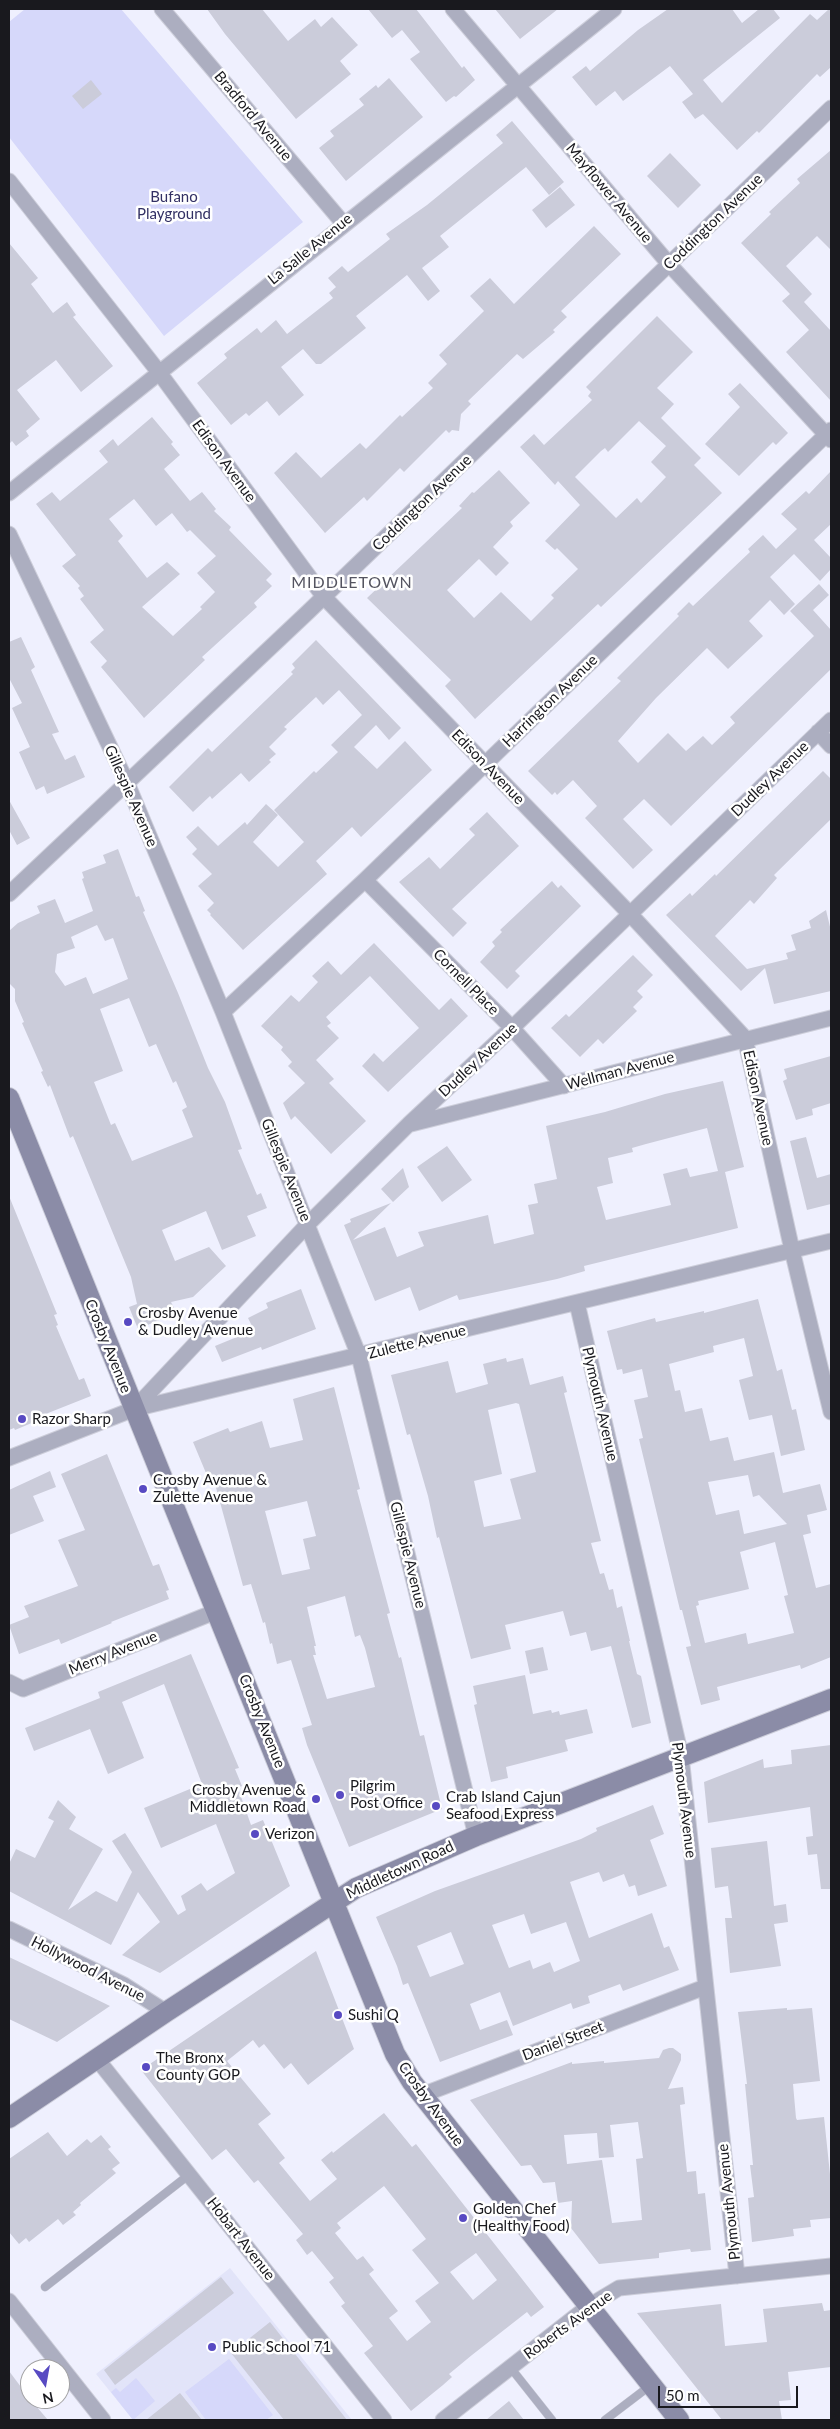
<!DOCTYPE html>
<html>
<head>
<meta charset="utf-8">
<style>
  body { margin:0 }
  #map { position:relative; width:840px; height:2429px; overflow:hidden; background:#eff0fe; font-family:Lato,sans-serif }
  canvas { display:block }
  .frame { position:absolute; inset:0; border:10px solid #19191e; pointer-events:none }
  .north { position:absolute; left:20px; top:2359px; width:50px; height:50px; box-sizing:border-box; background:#fff; border:1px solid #a3a3a5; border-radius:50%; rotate:168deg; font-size:14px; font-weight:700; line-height:20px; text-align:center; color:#19191e }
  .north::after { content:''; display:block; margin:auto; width:18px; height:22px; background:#584ac2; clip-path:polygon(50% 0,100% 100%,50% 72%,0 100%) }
  .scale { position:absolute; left:658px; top:2386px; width:140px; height:22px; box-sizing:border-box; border:2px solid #19191e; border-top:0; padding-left:6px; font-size:15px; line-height:18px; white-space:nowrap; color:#19191e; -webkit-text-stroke:4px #fff; paint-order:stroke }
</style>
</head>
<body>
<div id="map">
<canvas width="840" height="2429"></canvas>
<div class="frame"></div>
<div class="north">N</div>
<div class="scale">50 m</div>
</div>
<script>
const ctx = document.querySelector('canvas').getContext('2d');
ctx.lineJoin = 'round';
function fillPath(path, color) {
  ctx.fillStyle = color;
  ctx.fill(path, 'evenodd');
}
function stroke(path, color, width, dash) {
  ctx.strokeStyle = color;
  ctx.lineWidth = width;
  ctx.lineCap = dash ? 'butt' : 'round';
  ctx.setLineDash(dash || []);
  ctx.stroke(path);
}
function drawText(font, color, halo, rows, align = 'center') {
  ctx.font = font + ' Lato,sans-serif';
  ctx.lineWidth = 5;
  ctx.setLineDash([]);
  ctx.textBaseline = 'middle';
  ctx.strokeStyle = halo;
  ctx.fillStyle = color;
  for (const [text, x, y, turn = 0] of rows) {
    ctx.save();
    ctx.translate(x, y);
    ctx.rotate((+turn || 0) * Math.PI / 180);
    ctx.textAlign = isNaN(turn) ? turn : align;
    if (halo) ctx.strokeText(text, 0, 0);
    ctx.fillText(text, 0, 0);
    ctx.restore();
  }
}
const built = new Path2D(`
  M230,2268L352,2420H133L96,2374Z`);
const green = new Path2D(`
  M25,9H121L303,222L164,336L9,137V22Z
  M229,2359L273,2415L266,2420H206L185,2392Z
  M136,2378L155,2401L133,2420L111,2392L116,2388L120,2392Z`);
const building = new Path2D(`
  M207,9H262L288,41L315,19L321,27L332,17L358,45L340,61L351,74L296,119L225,34Z
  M368,9H416L462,68L464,66L475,80L456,97L454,96L446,102L410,59L420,52L402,30L392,38Z
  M495,9H558L520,39Z
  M668,9H732L742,23L759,9H773L780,18L703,80L722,103L810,14L817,20L829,9H831V67L820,77L817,74L759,133L757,131L737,150L703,114L695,119L682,102L693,94L670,66L623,101L615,91L596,106L572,77L586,66L590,71L638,30Z
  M389,78L423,117L346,181L319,148L334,136L330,131L364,105L359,99L376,85L378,88Z
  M91,80L102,94L83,109L72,96Z
  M512,121L564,182L549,195L526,167L440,236L449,247L422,268L440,291L428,301L407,275L356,316L366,328L321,364H316L303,349L281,367L304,395L279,416L267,401L249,416L246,413L231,425L197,383L227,358L224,354L257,328L261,333L276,320L287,334L333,298L329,293L336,287L328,278L342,266L348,272L390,239L386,234L427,205L503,143L496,135Z
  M831,150V250L817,236L786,266L812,294L804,302L831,331V401L786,352L809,330L782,301L790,294L741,243L771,214L769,212L800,183L797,179Z
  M670,153L701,185L678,208L647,176Z
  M560,187L575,205L546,228L532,210Z
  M594,226L621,254L561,311L567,317L553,330L555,332L523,359L517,354L468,401L471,404L461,414L459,431L452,430L449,433L446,430L404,472L400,468L367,501L364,497L325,533L274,473L296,452L321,478L360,443L366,449L400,415L402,417L433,388L428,383L447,364L439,355L484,311L470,296L490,278L514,304Z
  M9,243L38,278L31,284L53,313L67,302L76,315L73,317L113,366L81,392L56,360L17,390L40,419L26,431L29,436L16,446L12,441L9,444Z
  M657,316L693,352L657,388L674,404L661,418L701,458L694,465L722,493L601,607L598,604L475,719L445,686L451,680L367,598L462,508L459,506L472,492L474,493L499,470L530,503L510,522L513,526L493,547L509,563L496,576L479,559L447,590L474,618L501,592L531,621L554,598L551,595L578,569L557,548L555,550L545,541L580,505L558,481L555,485L520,447L534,434L544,445L592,400L588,396L591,392L586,387ZM639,421L666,446L651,462L666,477L641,503L637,498L616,518L575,477L601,451L605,448L608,452Z
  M740,383L788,433L776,445L773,442L739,476L705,444L740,407L728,394Z
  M152,417L173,442L171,444L180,455L164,469L190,501L202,492L216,509L214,511L231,527L229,530L272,574L266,580L272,586L254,603L257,607L202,657L205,660L144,718L101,667L107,661L90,642L104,630L80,599L84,596L78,588L80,586L62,566L76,555L36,504L52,492L60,501L108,462L99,451L113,439L118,446ZM134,499L156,526L172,513L187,532L190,530L216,556L197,573L215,592L200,607L202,609L173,636L142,607L180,574L167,562L147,578L118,541L123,536L109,519Z
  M831,471V524L814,540L831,558V569L820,581L794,554L770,577L795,604L784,615L770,600L749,621L763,636L728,669L707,648L656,698L618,741L638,763L668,733L686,751L703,736L712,745L735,723L730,717L814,636L790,611L819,584L829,595L813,610L831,630V669L671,826L644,799L623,819L653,850L633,869L585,818L597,806L573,780L557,795L555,792L552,795L528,771L621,681L617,678L679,616L677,614L689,602L693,606L750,552L748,549L763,535L776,549L797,529L781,514L806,491L809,494Z
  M21,637L35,667L31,670L59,732L52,734L65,760L75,755L85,777L47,794L44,786L36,790L19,752L30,747L12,708L22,703L9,678V642Z
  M316,640L401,728L389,740L376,725L354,747L377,769L405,741L432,770L361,837L352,827L332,846L316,861L327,874L243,950L210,915L211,914L207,910L214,903L198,886L212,874L192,854L197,849L186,837L198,826L218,846L245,822L247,825L266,804L278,815L253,842L278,867L304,842L274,810L314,771L316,773L338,752L331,745L362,715L339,690L323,705L316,697L284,727L287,729L269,747L276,754L269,760L271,762L249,782L241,773L212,799L210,796L193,812L169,787L208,748L212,752L293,674L291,672L295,668L292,664Z
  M823,771L831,779V819L774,875L777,878L754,904L750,900L715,936L747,969L788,959L786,953L796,950L791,935L811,928L809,921L826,910L831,931V991L774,1004L765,968L741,991L666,915L690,893L692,896L715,874L716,876Z
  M9,800L30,838L17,845L9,830Z
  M487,812L519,846L452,909L467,923L453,937L399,882L429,857L440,869L475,835L469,829Z
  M118,849L136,897L139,896L145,911L143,912L178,993L208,1068L225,1102L242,1149L238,1150L257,1195L261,1193L267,1208L247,1216L256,1236L222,1250L206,1211L162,1230L175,1261L209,1247L226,1266L193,1297L171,1302L175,1310L161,1316L162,1319L138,1329L129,1307L137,1304L131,1277L73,1136L70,1138L50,1085L48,1087L41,1072L43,1071L22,1023L24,1022L15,1001V989L9,983V931L18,923L40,913L37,906L55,899L65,923L93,911L82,879L84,878L82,872L106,863L103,855ZM97,925L105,941L113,938L128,979L93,994L86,977L65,986L55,972L57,954L75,948L71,937ZM129,998L149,1047L156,1044L173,1083L176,1081L187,1107L182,1110L193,1137L132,1161L115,1123L111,1125L94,1082L123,1071L100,1009Z
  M552,881L558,888L561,885L581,906L515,971L520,976L507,989L480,962L495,946L492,942L502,932L500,930Z
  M374,943L439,1010L451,998L468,1016L388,1092L362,1066L374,1053L383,1062L419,1028L370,976L326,1017L331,1023L327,1026L339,1038L316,1060L334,1079L329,1083L366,1121L331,1154L295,1116L291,1120L283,1103L305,1083L288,1066L292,1062L281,1050L283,1047L261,1026L291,995L299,1002L318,982L312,976L328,961L341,975Z
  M633,955L653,975L637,991L643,997L633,1007L637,1011L603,1044L598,1039L580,1057L551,1028L566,1014L569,1017Z
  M831,1056V1103L812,1109L813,1115L796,1120L783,1081L787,1079L784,1069Z
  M723,1081L744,1167L725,1172L738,1228L584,1266L585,1271L557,1279L459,1300L457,1295L419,1311L410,1287L375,1301L344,1225L351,1222L350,1219L391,1203L353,1240L385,1227L397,1257L424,1246L418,1232L488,1215L494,1244L534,1234L528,1205L538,1203L534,1184L557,1179L546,1126L605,1112L665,1094ZM707,1128L718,1171L690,1177L687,1168L663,1174L671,1205L606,1220L597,1187L613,1183L608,1158L633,1152L632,1148L646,1144Z
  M806,1137L817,1178L831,1174V1204L807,1210L790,1141Z
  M447,1146L472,1180L442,1202L417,1167Z
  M403,1168L409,1187L393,1202L381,1189Z
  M9,1196L57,1314L54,1315L58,1325L56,1326L79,1380L84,1378L91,1396L33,1419L34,1422L15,1430L14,1428L9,1430Z
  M301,1289L316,1329L262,1350L261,1347L222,1362L215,1346L254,1330L248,1318L268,1308L266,1303Z
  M758,1299L777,1371L782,1369L792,1410L796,1409L805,1450L781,1456L772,1415L749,1420L739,1380L753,1376L744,1338L713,1346L714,1352L669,1364L675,1391L680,1390L685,1412L702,1408L710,1441L728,1437L734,1461L774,1452L783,1493L820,1484L827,1510L807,1515L811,1533L803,1535L816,1588L831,1584V1657L801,1669L800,1665L717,1687L720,1700L701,1705L686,1647L691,1646L682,1610H680L639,1439L643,1438L634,1400L648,1397L642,1369L623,1374L622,1369L617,1370L607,1331L655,1318L656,1322L704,1311V1313ZM748,1475L753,1497L759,1495L787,1524L744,1534L739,1510L716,1515L708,1482ZM775,1542L788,1595L784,1596L794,1633L748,1644L746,1633L705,1643L696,1606L699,1605L698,1601L749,1589L740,1552Z
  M506,1358L507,1362L523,1358L530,1385L563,1376L567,1392L564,1393L601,1541L591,1543L600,1574L604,1573L609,1590L613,1589L617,1608L622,1606L630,1641H629L637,1674L641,1676L651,1723L632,1728L611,1646L591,1651L586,1632L570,1636L563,1611L505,1625L511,1649L471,1659L439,1537L437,1538L428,1496L410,1434L407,1435L391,1375L448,1361L456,1393L488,1384L483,1364ZM516,1403L519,1404L536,1472L510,1479L521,1519L484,1527L474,1481L502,1474L488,1410Z
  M334,1387L360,1489L357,1490L390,1613L387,1614L399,1658L401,1657L420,1736L424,1735L442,1809L349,1847L307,1745L302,1728L312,1725L291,1660L277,1664L272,1643L270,1644L265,1622L263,1623L251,1584L243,1586L215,1484L211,1485L193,1442L228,1428L230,1432L262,1421L270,1448L303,1440L293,1399ZM307,1501L316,1536L303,1539L310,1569L282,1575L265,1511ZM345,1596L355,1637L360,1635L365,1648L375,1687L327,1699L313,1655H316L314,1646H316L307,1607Z
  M107,1454L153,1566L159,1564L169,1590L166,1591L169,1599L111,1622L112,1623L61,1644L59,1639L19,1654L9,1625L29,1617L24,1606L78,1586L58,1540L85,1530L61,1474Z
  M50,1471L56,1487L33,1496L44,1521L9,1535V1490Z
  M543,1647L548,1670L530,1674L525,1651Z
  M191,1654L239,1768L235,1769L242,1786L238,1788L251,1825L263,1820L290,1886L160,1973L122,1955L160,1922L138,1892L111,1945L9,1891V1864L16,1849L35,1858L54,1821L48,1818L58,1800L76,1817L69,1829L103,1849L68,1910L96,1891L117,1902L132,1872L112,1841L125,1833L178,1915L186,1910L181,1896L201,1883L207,1891L235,1873L216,1824L161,1848L144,1808L202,1784L164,1684L122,1702L144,1758L108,1774L90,1729L34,1751L25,1728L100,1698L98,1692Z
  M525,1675L533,1714L551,1710L552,1713L559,1711L560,1715L587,1709L593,1733L565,1740L568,1751L506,1767L508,1778L491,1782L474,1705L477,1704L473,1686Z
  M831,1745V1889H821L817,1854L808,1855L806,1837L813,1836L810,1807L708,1823L704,1782L763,1759L764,1768L792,1764L791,1750Z
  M653,1805L664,1834L650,1840L667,1886L638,1896L635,1885L629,1887L624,1874L603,1882L599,1872L570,1882L589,1938L652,1913L664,1948L669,1946L679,1970L623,1991L620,1984L588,1996L590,2003L573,2009L571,2003L513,2026L500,1992L470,2004L480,2030L507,2020L513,2035L440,2062L408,1983L403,1985L397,1966L376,1917L435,1891L581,1839L597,1831L596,1828ZM524,1914L531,1934L566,1922L580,1961L554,1972L550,1962L533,1969L530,1960L509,1968L492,1925ZM451,1932L464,1964L430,1977L417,1946Z
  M767,1841L774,1906L786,1904L788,1922L774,1924L781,1966L730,1973L725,1918H732L728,1886L715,1888L711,1848Z
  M316,1951L354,2049L308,2085L291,2063L284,2069L264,2044L259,2048L253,2040L227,2061L271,2114L258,2124L285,2158L279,2163L310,2201L337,2179L321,2160L332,2151L333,2153L384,2113L412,2147L416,2144L544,2307L531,2317L527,2312L472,2355L449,2374L452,2377L443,2385L411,2411L364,2353L373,2346L341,2306L345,2303L329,2282L334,2278L312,2251L307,2255L296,2240L303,2234L258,2180L254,2183L226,2149L212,2160L141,2070ZM384,2186L426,2239L412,2250L439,2283L415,2301L431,2322L407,2341L389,2318L398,2311L369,2274L374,2270L363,2256L357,2260L335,2233L341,2228L337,2223ZM476,2253L497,2280L473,2300L450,2272Z
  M9,1957L28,1966L110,2006L57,2042L9,2019Z
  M787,2008V2010L812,2008L820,2081L793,2084L796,2118L797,2120L824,2117L831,2184V2218L810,2220L811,2227L793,2229L794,2236L752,2242L748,2198L754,2197L750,2165H753L745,2084H747L738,2012Z
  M669,2048H673L681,2054V2060L668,2089L683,2087L685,2104L680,2105L687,2172L696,2171L698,2194L705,2193L711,2250L691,2252L690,2249L659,2253V2258L599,2264L571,2228L572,2201L558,2203L555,2182L543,2183L531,2165L521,2166L470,2100L572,2062V2064L604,2061V2063L659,2058L663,2050ZM638,2122L643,2158L636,2159L642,2220L612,2223L602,2160L567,2164L564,2135L597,2133L599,2158L614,2157L610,2125Z
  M48,2132L67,2156L87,2139L91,2143L101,2135L111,2147L108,2149L120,2163L112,2169L116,2173L80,2203L81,2205L73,2212L76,2215L63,2225L58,2219L29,2242L26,2238L19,2244L9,2232V2159Z
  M221,2277L234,2293L115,2385L104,2370Z
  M822,2303L824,2311L831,2310V2367L788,2372L791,2400L779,2401L782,2420H722L637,2313L721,2304L725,2346L767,2342L763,2309Z
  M270,2322L347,2420H284L231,2353Z
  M9,2371L30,2399L48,2420H9Z
  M180,2393L202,2420H146Z
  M509,2401L524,2420H486Z`);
const lane = new Path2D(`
  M45,2287L190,2174
  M510,2367L552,2420
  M605,2420L651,2385`);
const street = new Path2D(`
  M162,9L343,223
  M453,9L669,264L831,440
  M9,181L158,371L324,597L630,914L745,1038L792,1250L831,1412
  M9,493L614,9
  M9,534L127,783L223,1012L359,1356L476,1836
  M818,732L831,746
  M365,880L512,1028L564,1086
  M9,894L308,612L831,108
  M223,1012L365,880L831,430
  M411,1124L831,1018
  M577,1303L681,1756L737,2276
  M134,1409L308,1224L409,1124L512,1028L831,720
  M9,1458L134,1409L831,1241
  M9,1682L23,1689L217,1611
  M9,1929L124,1985L166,2012
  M97,2059L384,2420
  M422,2095L705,1987
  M9,2301L103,2420
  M443,2420L589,2306L619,2288L831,2266`);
const secondary = new Path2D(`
  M9,1098L395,2054L412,2082L679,2420
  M9,2118L166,2012L356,1888L476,1836L831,1699`);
const markers = [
  [128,1322,5,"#584ac2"],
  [22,1419,5,"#584ac2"],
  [143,1489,5,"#584ac2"],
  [340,1795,5,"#584ac2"],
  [316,1799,5,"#584ac2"],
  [436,1806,5,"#584ac2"],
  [255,1834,5,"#584ac2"],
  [338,2015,5,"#584ac2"],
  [146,2067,5,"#584ac2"],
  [463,2218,5,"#584ac2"],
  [212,2347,5,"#584ac2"]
];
const streetNames = [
  ["Bradford Avenue",253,116,50],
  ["Mayflower Avenue",609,193,50],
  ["Coddington Avenue",713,222,-44],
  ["La Salle Avenue",310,249,-39],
  ["Edison Avenue",224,461,54],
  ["Coddington Avenue",422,503,-44],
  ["Harrington Avenue",550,701,-44],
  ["Edison Avenue",488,767,46],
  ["Dudley Avenue",770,779,-44],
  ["Gillespie Avenue",131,796,66],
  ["Cornell Place",466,982,45],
  ["Dudley Avenue",478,1060,-43],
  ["Wellman Avenue",620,1071,-15],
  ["Edison Avenue",758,1098,78],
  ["Gillespie Avenue",286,1170,68],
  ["Zulette Avenue",417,1342,-14],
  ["Crosby Avenue",108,1346,68],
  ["Plymouth Avenue",600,1404,77],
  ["Gillespie Avenue",408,1555,76],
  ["Merry Avenue",113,1653,-22],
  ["Crosby Avenue",262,1721,68],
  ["Plymouth Avenue",684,1800,83],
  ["Middletown Road",400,1870,-25],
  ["Hollywood Avenue",88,1969,27],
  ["Daniel Street",563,2041,-21],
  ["Crosby Avenue",431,2104,54],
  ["Plymouth Avenue",729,2202,-96],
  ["Hobart Avenue",241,2239,52],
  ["Roberts Avenue",568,2325,-36]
];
const parkNames = [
  ["Bufano",174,197],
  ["Playground",174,214]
];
const poiNames = [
  ["Crosby Avenue",138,1313],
  ["& Dudley Avenue",138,1330],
  ["Razor Sharp",32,1419],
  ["Crosby Avenue &",153,1480],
  ["Zulette Avenue",153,1497],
  ["Pilgrim",350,1786],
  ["Post Office",350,1803],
  ["Crosby Avenue &",306,1790,"right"],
  ["Middletown Road",306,1807,"right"],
  ["Crab Island Cajun",446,1797],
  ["Seafood Express",446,1814],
  ["Verizon",265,1834],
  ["Sushi Q",348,2015],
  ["The Bronx",156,2058],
  ["County GOP",156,2075],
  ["Golden Chef",473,2209],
  ["(Healthy Food)",473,2226],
  ["Public School 71",222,2347]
];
const neighbourhoodNames = [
  ["MIDDLETOWN",352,583]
];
fillPath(built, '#e2e4f9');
fillPath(green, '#d6d8fa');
fillPath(building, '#cbccda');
stroke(lane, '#cdceda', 9);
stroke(street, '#cdceda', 17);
stroke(secondary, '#cdceda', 22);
stroke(lane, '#acaec0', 8);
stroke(street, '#acaec0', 15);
stroke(secondary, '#8b8ca7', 20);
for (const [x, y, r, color] of markers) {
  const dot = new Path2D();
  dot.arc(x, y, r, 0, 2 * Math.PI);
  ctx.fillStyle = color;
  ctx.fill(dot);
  stroke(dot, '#fff', 2);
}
drawText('15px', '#19191e', '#fff', streetNames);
drawText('15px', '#323064', '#fff', parkNames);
drawText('15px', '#19191e', '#fff', poiNames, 'left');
ctx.letterSpacing = '1px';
drawText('16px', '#545460', '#fff', neighbourhoodNames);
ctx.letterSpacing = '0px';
</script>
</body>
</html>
